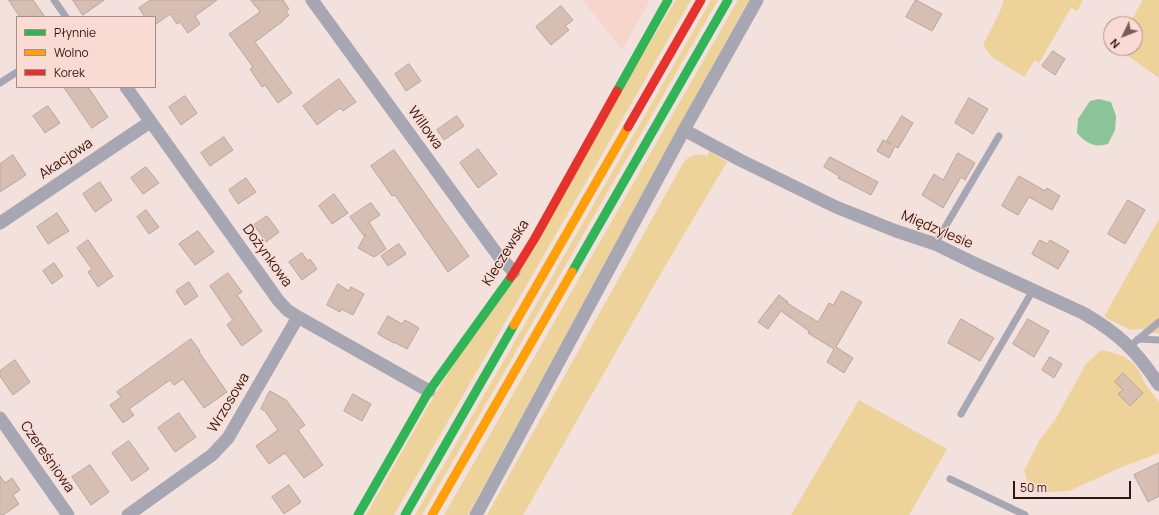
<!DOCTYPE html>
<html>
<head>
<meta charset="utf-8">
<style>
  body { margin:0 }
  #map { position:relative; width:1159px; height:515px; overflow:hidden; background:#f2e1dc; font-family:Manrope,sans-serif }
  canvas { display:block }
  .legend { position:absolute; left:16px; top:16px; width:140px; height:72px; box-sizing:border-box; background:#fadbd4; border:1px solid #a98c86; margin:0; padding:5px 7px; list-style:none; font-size:12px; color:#301510 }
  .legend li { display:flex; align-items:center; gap:8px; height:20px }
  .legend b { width:20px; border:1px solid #a98c86 }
  .north { position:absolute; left:1103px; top:16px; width:40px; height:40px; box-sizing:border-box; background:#fadbd4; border:1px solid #a98c86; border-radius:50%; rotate:227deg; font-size:11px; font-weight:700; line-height:16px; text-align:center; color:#301510 }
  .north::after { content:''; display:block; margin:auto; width:14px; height:18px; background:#745c57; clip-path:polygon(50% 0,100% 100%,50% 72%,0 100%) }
  .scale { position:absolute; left:1013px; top:481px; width:118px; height:18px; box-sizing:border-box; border:2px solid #301510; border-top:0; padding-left:5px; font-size:12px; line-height:14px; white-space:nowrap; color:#301510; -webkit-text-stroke:3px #fadbd4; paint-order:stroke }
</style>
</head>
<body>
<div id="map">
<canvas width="1159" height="515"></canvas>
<ul class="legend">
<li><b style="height:5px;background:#30b455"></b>Płynnie</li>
<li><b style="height:5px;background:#ff9f0a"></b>Wolno</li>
<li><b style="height:5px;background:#e5322d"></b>Korek</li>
</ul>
<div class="north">N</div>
<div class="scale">50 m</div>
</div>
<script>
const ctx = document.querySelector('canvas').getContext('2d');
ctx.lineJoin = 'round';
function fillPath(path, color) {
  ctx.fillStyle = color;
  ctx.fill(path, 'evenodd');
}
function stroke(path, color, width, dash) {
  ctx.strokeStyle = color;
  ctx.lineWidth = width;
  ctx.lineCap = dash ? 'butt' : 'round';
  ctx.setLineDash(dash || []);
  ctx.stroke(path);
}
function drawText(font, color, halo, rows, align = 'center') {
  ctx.font = font + ' Manrope,sans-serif';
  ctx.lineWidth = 3;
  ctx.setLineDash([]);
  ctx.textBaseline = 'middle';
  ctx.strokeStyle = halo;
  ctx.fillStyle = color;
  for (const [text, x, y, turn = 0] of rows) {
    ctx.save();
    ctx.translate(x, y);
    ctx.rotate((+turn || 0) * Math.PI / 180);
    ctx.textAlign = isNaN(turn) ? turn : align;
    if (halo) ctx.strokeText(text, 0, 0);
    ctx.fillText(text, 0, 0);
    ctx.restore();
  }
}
const built = new Path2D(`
  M583,0H650L622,50Z`);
const green = new Path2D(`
  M676,0H691L394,515H366L427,408Z
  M711,0H718L422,515H415Z
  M738,0H749L691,104L468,515H444Z
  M1004,0H1083L1077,11L1071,8L1039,63L1035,60L1024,77L992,57L983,45L1000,11Z
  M1143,0H1159V78L1117,48H1135V24H1129Z
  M709,151L727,162L664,268L523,515H487L682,165C688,155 697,153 708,156Z
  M1159,219V333H1150L1142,329L1131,330L1106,318L1105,315Z
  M1101,350L1111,352L1125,357L1137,367L1145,384L1159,402V453L1122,467L1069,491L1046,492L1029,486L1024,471L1039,441L1055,420L1086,364Z
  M859,400L947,449L909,515H791Z`);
const water = new Path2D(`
  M1099,99L1111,102L1116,116L1115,130L1108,144C1094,148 1086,143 1077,133L1078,119L1090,101Z`);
const building = new Path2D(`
  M9,0H33L45,17H20Z
  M73,0H104L83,15Z
  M151,0H217L195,16L200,24L188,33L180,22L177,24L170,14L155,25V17H145L139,8Z
  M251,0H283L289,9L286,11L289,15L283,20V21L255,42L292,93L278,103L265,85L262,87L250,69L253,67L229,34L260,12Z
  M916,0L942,14L932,31L906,17Z
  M561,6L573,20L565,26L569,30L551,45L536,27Z
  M1053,51L1065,59L1055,75L1042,66Z
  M409,64L421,81L406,91L395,74Z
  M339,79L356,102L343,111L340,108L317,125L303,106Z
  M64,87H88L108,117L92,128Z
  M185,96L197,113L181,125L169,107Z
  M969,98L988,109L973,134L955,123Z
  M48,106L60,123L45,133L33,116Z
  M457,116L464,126L444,140L437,130Z
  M902,116L913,123L898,148L895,146L889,158L877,151L883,140L891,144L887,141Z
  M224,137L233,150L210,166L201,153Z
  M478,149L497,174L478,188L460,163Z
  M394,150L469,256L448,272L395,195L392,196L371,166Z
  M958,153L975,163L965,180L961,177L943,208L922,195L934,174L943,180Z
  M13,155L26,175L0,192V164Z
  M830,157L878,182L871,195L838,178L839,176L824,167Z
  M146,167L159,183L143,194L131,178Z
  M1019,176L1045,191L1047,188L1060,196L1052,210L1029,197L1018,215L1002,206Z
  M246,178L256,192L238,204L229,190Z
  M100,182L112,200L95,212L83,194Z
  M334,194L348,213L332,224L319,206Z
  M1128,200L1145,210L1125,244L1108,234Z
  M371,203L380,215L369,222L386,249L374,257L358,248L366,234L364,236L350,217Z
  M146,210L159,227L149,234L137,217Z
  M57,213L69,231L48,244L37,227Z
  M267,216L279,232L266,242L254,225Z
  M198,231L214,252L195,265L179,244Z
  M88,240L113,276L98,287L88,272L92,269L77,248Z
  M1040,240L1047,244L1050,240L1069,251L1058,269L1032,254Z
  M399,244L406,254L388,266L381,256Z
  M302,253L308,261L310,259L317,269L302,280L289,262Z
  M54,263L63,276L52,284L43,271Z
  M228,273L242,292L237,295L262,331L242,346L227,325L233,320L210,286Z
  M189,282L198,296L185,305L176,291Z
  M338,284L349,291L351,287L364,294L353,315L341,309L340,312L327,305Z
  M842,291L862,302L836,347L853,358L844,373L827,362L834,349L808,333L809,331L781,311L768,329L758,322L779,295L788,302L787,303L818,322L829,303L833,305Z
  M388,316L402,324L405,320L419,328L407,349L394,342V343L378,334Z
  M961,319L994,338L980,361L948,343Z
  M1028,319L1049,331L1034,357L1013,344Z
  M191,339L200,351L199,352L227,392L204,408L183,379L174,385L170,380L129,409L134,415L123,423L110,405L121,397L117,392Z
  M1050,357L1062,364L1054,378L1042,370Z
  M15,360L30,382L13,395L0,376V371Z
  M1123,373L1143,393L1130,406L1118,394L1123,390L1115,382Z
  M270,391L286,400L305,425L298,430L323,465L304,478L285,453L269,464L256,446L278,430L265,411L261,409Z
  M353,394L371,404L362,421L344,411Z
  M179,413L196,437L175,452L158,428Z
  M129,441L149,469L132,481L112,453Z
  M1159,463V496L1148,502L1134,475Z
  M90,465L109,492L91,505L72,477Z
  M0,476L5,483L12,478L20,490L13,495L19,504L3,515H0Z
  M289,485L301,502L284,514L272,497Z`);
const lane = new Path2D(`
  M54,0L66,17
  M0,83L17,72
  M935,244L999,136
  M1138,339L1159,340
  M1129,347L1159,322
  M961,414L1033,290
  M950,479L1025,515`);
const street = new Path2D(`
  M312,0L497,254L514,272
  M126,87L278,300L287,310L298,317L429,391
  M684,130L740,160L836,207L896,231L935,244L974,263L1083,313C1118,333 1137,351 1159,385
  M0,223L150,122
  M0,418L68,515
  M128,515L212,455L228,438L298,317
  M476,515L684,130L757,0`);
const fast = new Path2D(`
  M617,91L668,0
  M572,272L728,0
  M358,515L429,391L511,277
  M405,515L514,325`);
const slow = new Path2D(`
  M514,325L628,127
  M432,515L572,272`);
const jam = new Path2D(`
  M628,127L701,0
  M511,277L535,238L617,91`);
const streetNames = [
  ["Willowa",425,128,54],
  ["Akacjowa",66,159,-34],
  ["Międzylesie",937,230,23],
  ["Kleczewska",506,253,-58],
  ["Dożynkowa",267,256,54],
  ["Wrzosowa",229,403,-59],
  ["Czereśniowa",47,457,55]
];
fillPath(built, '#f7d4cc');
fillPath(green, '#edd39a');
fillPath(water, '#8ac497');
fillPath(building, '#d7beb2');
stroke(building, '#b8a59c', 1);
stroke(lane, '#a6a7b2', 7);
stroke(street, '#a6a7b2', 13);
stroke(fast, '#30b455', 9);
stroke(slow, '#ff9f0a', 9);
stroke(jam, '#e5322d', 9);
drawText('14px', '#301510', '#fadbd4', streetNames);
</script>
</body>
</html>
